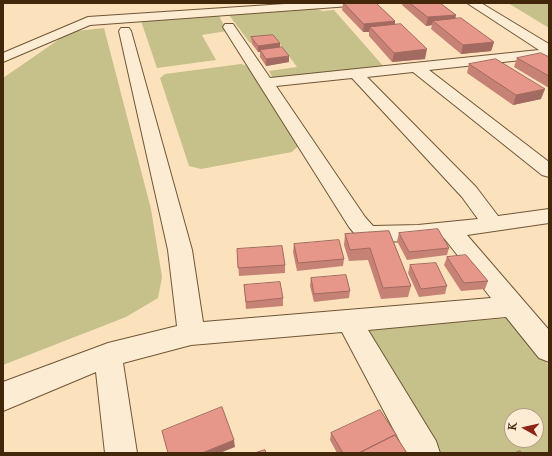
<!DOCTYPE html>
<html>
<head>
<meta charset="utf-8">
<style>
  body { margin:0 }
  #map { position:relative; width:552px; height:456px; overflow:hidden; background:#fbe2bc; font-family:"IM FELL French Canon",serif }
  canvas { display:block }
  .frame { position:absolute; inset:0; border:4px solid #42270a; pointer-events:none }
  .north { position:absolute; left:504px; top:408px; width:40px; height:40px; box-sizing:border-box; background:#fcecd3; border:1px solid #b29d83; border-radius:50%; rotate:278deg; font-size:11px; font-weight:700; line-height:16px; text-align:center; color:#42270a }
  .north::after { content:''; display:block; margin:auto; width:14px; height:18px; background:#8f2418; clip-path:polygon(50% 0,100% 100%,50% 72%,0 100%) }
</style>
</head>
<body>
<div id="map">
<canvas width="552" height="456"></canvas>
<div class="frame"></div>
<div class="north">K</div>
</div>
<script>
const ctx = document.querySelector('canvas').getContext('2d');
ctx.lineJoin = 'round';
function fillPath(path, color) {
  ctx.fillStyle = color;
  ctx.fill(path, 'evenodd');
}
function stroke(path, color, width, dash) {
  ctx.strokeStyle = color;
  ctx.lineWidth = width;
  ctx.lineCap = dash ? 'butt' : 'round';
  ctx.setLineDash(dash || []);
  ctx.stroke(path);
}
const green = new Path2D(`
  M508,3H549V28Z
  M314,8L323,11L334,10L384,67L274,80L269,71L297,67L277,40L250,43L229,15Z
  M218,14L227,31L202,35L216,60L157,68L141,21Z
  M104,28L151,209L162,277L158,298L126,317L3,365V78L61,38L77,31Z
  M241,64L248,66L298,146L292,152L201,169L189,166L160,78L165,74Z
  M511,318L549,366V453H436L363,329ZM512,416H536V440H512Z`);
const minor = new Path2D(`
  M300,3H356L354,5L350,6L90,25L3,62V53L88,17Z
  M467,3H481L549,44V57L429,70L549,162V177L542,175L413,72L367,77L476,187L498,216L549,209V223L467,235L549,330V362L539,358L506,317L368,330L436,441L440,453H406L342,332L191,345L123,363L137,453H105L96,372L3,411V382L108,343L177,326L168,250L119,31L121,28H129L131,31L192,250L203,322L491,298L444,238L418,241L367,242L359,239L349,227L223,27L225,24H233L270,78L539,50ZM352,78L462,197L478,219L418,225L373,226L365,217L276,86Z`);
const wall = new Path2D(`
  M343,3H376L395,21V25L425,59L392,62L369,36V32H363L342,10Z
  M402,3H440L456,15L455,19L494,42L491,51L461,54L431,29L432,25L426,26L402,5Z
  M251,37L280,43V47L289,62L266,66L260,57V52H258L252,44Z
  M549,57V88L514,67L517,58Z
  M469,64L541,99L513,105L467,73Z
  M389,231L411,286L408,297L381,299L368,260L349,261L344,245L345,234Z
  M399,233L449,248L447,255L407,260L397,241Z
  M294,244L344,259L343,266L297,271L293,252Z
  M237,249L285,265V273L239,276Z
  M447,257L488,281L485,289L461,291L444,265Z
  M410,265L447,286L445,294L419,297L408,273Z
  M311,278L350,291L349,298L314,302L310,286Z
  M244,285L283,298V306L246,309Z
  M331,433L397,436L396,437L407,453H337L330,440Z`);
const shadedWall = new Path2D(`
  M456,15L454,23L433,21L432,25L426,26L428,17Z
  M395,21L394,29L370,27L369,32H363L364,24Z
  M494,42L491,51L461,54L463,45Z
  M280,43V49L260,50V52H258V46Z
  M427,49L425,59L392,62L394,53Z
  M289,56V62L266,66V59Z
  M545,89L541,99L513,105L516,95Z
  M234,440L235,447L220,453H202Z`);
const building = new Path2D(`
  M344,3H376L395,21L364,24Z
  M410,3H440L456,15L428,17Z
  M461,18L494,42L463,45L433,21Z
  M401,24L427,49L394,53L370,27Z
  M273,35L280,43L258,46L251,37Z
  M282,47L289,56L266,59L260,50Z
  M541,53L549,57V76L517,58Z
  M496,59L545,89L516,95L469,64Z
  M438,229L449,248L409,252L399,233Z
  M389,231L411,286L383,288L370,248L350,250L345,234Z
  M339,240L344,259L298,263L294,244Z
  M282,246L285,265L238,268L237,249Z
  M466,255L488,281L464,283L447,257Z
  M436,263L447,286L421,289L410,265Z
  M346,275L350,291L314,294L311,278Z
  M280,282L283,298L246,302L244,285Z
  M222,407L234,440L202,453H168L162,431Z
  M380,410L397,436H396L395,435L359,453H343L331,433Z
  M395,435L407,453H359Z
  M265,450L266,453H255Z
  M520,451L521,453H515Z`);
fillPath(green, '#c6c18b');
stroke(minor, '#705636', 2);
fillPath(minor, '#fcecd3');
fillPath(wall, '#c78276');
fillPath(shadedWall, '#a26a60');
fillPath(building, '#e79789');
stroke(building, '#a26a60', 1);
</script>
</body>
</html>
